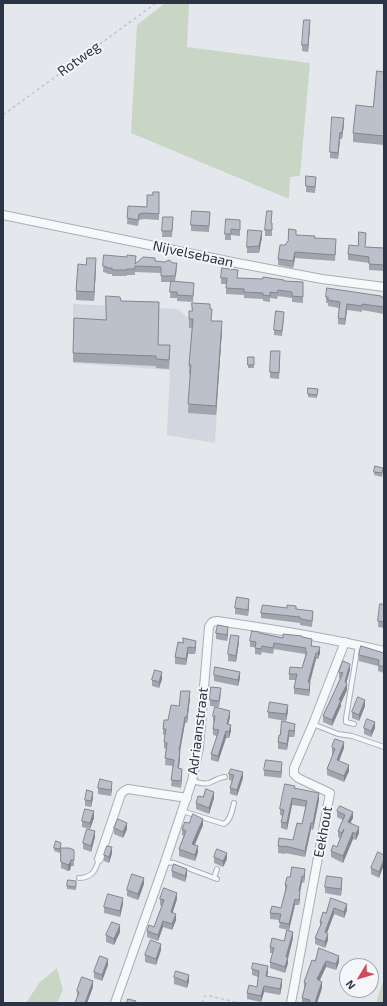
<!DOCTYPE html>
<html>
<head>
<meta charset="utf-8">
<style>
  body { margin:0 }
  #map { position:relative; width:387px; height:1006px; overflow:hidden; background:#e4e7ec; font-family:"Exo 2",sans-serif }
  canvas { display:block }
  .frame { position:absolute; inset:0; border:4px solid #2b3445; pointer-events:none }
  .north { position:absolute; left:339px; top:958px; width:40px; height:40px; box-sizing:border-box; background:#f4f6f9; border:1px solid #a4a8b1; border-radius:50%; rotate:232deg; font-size:11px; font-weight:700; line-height:16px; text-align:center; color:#2b3445 }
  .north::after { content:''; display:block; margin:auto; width:14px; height:18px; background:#d1495b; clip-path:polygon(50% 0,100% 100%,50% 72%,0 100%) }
</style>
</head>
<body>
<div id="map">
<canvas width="387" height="1006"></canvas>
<div class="frame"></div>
<div class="north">N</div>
</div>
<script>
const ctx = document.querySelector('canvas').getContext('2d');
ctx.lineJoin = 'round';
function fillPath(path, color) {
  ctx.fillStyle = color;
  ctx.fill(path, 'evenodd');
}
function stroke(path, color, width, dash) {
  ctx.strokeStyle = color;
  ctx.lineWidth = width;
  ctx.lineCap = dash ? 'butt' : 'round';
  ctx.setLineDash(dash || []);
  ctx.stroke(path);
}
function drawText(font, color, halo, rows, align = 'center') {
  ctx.font = font + ' "Exo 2",sans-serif';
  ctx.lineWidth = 4;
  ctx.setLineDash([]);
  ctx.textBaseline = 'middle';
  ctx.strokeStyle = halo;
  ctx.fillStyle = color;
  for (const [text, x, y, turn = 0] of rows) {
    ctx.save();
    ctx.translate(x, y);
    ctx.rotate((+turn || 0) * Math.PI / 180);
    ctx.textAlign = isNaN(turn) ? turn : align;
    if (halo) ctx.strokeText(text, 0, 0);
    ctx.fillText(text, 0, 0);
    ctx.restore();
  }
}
const built = new Path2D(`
  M73,304L178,309L199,328L222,330L220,358L215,443L167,435L170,370L73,363Z`);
const green = new Path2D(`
  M165,3H189L187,47L310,63L300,176L290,177L289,199L131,133L137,25Z
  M57,968L63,990L57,1003H26L39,983Z
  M384,978V1003H376Z`);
const path = new Path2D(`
  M3,115L156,3
  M202,1003L205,996H210L239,1003`);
const service = new Path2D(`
  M313,724L338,734L352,736L384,747
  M354,724L346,722V718L358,645
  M192,781C198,782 203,785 209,783C215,781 219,777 225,777
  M182,811L224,824C231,820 232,810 234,803
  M165,862L174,863L217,879
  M79,878C92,878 96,870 99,859
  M214,878L217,869`);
const minor = new Path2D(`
  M3,215L237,263L322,279L384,287
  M99,859L121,794L124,791L128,789L187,798
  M115,1003L165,862L192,781L199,748L209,627C211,623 212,621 217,621C273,629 329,638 384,651
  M291,1003L330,793L298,778L294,774V768L313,724L345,642`);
const wall = new Path2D(`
  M310,26L308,52L302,51V45Z
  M384,72V145L353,142V133L373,107Z
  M344,124L342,139H340L338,159L330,158V152Z
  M316,183L315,193L306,192V186Z
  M159,192V220L144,219L139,220L138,226L127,224L128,206L147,207L153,195Z
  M210,212L209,232L191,231V225Z
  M163,217L173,224L172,237H162Z
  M240,220V236L231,235V240H225V234Z
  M271,223H272V236H265V230Z
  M296,235L314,238L336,245L335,261L295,258L293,268L278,265V259L285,245Z
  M262,237L259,253H247V247Z
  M366,247L384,248V271L369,270V263L348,260V254Z
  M104,255L135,264L155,261L177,269L175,282L194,289L193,302L177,301V298H170L171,282H161V273L135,272V275H127V276H112V274H107V273L103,272Z
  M96,267L94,301L76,300V291Z
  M221,278L303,282V303L292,302V298L278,296L277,299L270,298V302L263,301V299L244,298V295L226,294V284H221Z
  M326,297H384V314L362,310V312L347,310L345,325L338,324V318L339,308L328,306V303H326Z
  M121,301L159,311L158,345L170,355L169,369L156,368V366L73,362V353L106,320Z
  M210,309L211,321L222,330L216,415L188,413L190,374H189V365L192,328H189V319Z
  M284,318L282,336L274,335V330Z
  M248,357H254V368H248Z
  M280,358L279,379L270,378V372Z
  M308,388L318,389L317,398L308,397Z
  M383,471L382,477L374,475V472Z
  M384,604V628L378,627V621Z
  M249,605L248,616L235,614V608Z
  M287,608L296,609L313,617L312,627L300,625V623L261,618V613Z
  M216,633H228L227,641L216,639Z
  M259,633L283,638L302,637L320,653L318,659H316L310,683V689L309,696L294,694V688L296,680H289V674L302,668L305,657V654L274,649L273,654L262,652L261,655L255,654V647H250V641Z
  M178,642L196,647L195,654H188L186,665L175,664V657Z
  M239,642L236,662L228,661V654Z
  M384,653V673L378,671V666L359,661V655Z
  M350,670L346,683L347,690L341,703V706L332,726L323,722V716L340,679L339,678V672Z
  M214,675L240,678L238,686L214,681Z
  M162,679L159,688L152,686V680Z
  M221,694L219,707L210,706V700Z
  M190,698L187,723H185L180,751V758L179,768L182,775L181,788L171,786L173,766L165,765L166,749L164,748V742L165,735H163V729L179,706Z
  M365,706L359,721L352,718V712Z
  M288,711L286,721L268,718V712Z
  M213,716L230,717L228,724L231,731L229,738H226L218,762L211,760V754L217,736L213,735V729L214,722H213Z
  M282,721L295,730L294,737H289L287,750L278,749V742L280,735Z
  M364,728H375L371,737L364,734Z
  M332,747L344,748L339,761L349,771L344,782L327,775V769L333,754H332Z
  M282,768L281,778L264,776V770Z
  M229,774L243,778L237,796L230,794V788L232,781L229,780Z
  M98,788H112L111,796L98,794Z
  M295,788L319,800L313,830L311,829L305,857L285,853V854L278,853V846L293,840L302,824L306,807L292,805L287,830L281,828V822L283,816L280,815V809Z
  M203,797L214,798L209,814L196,809V803Z
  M93,798L91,807L85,806V800Z
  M337,811L353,818L350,823L359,833L356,840L353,839L343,863L331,857V851L337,847L340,838L338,837V831L343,820L337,817Z
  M94,818L90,829L82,827V821Z
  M189,823L203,825L195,845L198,852L195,861L179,856V849L184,836L182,835V829Z
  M114,828L127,829L123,838L114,834Z
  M95,837L91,852L83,849V843Z
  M61,846L60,853L54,851V848Z
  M61,848L74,850V866H71L70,870L68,871L61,868Z
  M112,853L109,863L104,861V855Z
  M384,855L379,878L371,874V868Z
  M214,857L227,859L223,867L214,863Z
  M172,871L187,875L185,882L172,877Z
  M305,875L304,883L302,882L300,892V898L299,905H295L289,930L279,928L280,920L270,919V913L281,908L285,891V885L290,877Z
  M76,881V890L67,889V886Z
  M144,884L138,900L127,896V890Z
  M342,885L341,896L325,893V887Z
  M331,898L347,910L344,918L334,914L327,933L328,940L325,948L315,944V938L320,928V922L326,913Z
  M160,899H177L172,913L176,920L172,930L163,927L158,941L147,937V931L154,927L162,906L160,905Z
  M123,904L120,917L104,913V907Z
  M120,932L114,945L106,942V935Z
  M293,938L288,958V963L285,973L270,968V962L273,953H270V947Z
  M319,948L339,962L336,970L326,967L320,980L322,988L317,1003H302V998L304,989V982L315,961Z
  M161,950L156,965L145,962V955Z
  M108,965L102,981L94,978V972Z
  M252,969L268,972L267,977L282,985L280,995L264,992L261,1002L247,999V993L257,987L258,977L252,975Z
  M174,977L189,981L187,988L174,984Z
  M93,987L87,1003H75L77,997V991Z`);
const shadedWall = new Path2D(`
  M310,20V26L308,52V45Z
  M344,118V124L342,139V133Z
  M340,132V139L338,159V153Z
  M262,231V237L259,253V246Z
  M295,252V258L293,268V261Z
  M96,258V267L94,301V292Z
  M347,304V310L345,325V319Z
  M222,321V330L216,415V406Z
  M249,599V605L248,616V610Z
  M228,627V633L227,641V635Z
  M239,636V642L236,662V656Z
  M196,641V647L195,654V648Z
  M188,647V654L186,665V659Z
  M320,647V653L318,659V653Z
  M316,653V659L308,688V682Z
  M350,664V670L345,688L347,684V690L341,703V706L332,726V720L339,700Z
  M162,672V679L159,688V682Z
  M240,672V678L238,686V680Z
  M310,683V689L309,696V690Z
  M190,691V698L187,723V717Z
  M365,700V706L359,721V715Z
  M288,705V711L286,721V714Z
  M230,711V717L227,730V724Z
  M185,717V723L179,757V751Z
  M375,722V728L371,737V731Z
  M295,724V730L294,737V731Z
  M231,725V731L229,738V732Z
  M289,730V737L287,750V744Z
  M226,731V738L218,762V756Z
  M344,742V748L337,766V760Z
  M180,751V758L178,774V768Z
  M282,762V768L281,778V772Z
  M349,765V771L344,782V776Z
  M182,769V775L181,788V781Z
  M243,772V778L237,796V790Z
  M112,782V788L111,796V790Z
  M93,792V798L91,807V801Z
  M214,792V798L209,814V808Z
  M319,793V800L313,830V823Z
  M292,798V805L287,830V823Z
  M94,811V818L90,829V823Z
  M353,812V818L348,828V822Z
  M203,819V825L192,850V844Z
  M127,823V829L123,838V832Z
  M311,823V829L305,857V851Z
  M359,827V833L356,840V834Z
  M95,831V837L91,852V846Z
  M353,832V839L343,863V856Z
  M198,846V852L195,861V855Z
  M112,847V853L109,863V857Z
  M227,853V859L223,867V861Z
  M384,859V865L379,878V872Z
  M71,860V866L70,870L68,871V865Z
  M187,869V875L185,882V876Z
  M305,869V875L304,883V877Z
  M302,876V882L299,897V891Z
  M144,878V884L138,900V894Z
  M342,878V885L341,896V889Z
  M300,892V898L299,905V900Z
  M177,893V899L171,918V912Z
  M123,898V904L120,917V911Z
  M295,899V905L289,930V924Z
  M347,904V910L344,918V912Z
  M334,908V914L325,938V932Z
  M176,914V920L172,930V924Z
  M163,921V927L158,941V935Z
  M120,925V932L114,945V939Z
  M293,932V938L288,958V963L285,973L286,957Z
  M328,934V940L325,948V942Z
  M161,944V950L156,965V959Z
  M339,956V962L336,970V964Z
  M108,959V965L102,981V975Z
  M326,961V967L317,986V979Z
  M268,966V972L266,983V976Z
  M189,975V981L187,988V982Z
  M282,979V985L280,995V989Z
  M93,981V987L87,1003H85Z
  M322,982V988L317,1003H315L318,993Z
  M264,986V992L261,1002V996Z`);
const building = new Path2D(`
  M304,20H310L308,45H302Z
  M377,71L384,72V136L353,133L356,105L373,107Z
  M332,117L344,118L342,133L340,132L338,153L330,152Z
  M306,176L316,177L315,187L306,186Z
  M153,192H159V214L144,213L139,214L138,220L127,218L128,206L147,207V195H153Z
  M192,211L210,212L209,226L191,225Z
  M267,211H272L271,223H272V230H265Z
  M163,217H173L172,231H162Z
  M226,219L240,220V230L231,229V234H225Z
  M289,229L296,230V235L315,236L314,238L336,239L335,255L295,252L293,261L278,259L280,245H285L288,241Z
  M248,230L262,231L259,246L247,247Z
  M359,232L366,233L365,247L384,248V265L369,264V257L348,254L349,245L358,246Z
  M104,255L127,257V255L136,256L135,264L143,257L155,258V261L165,262L169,260L173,263H177L175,276H161V267L135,266V269H127V270H112V268H107V267L103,266Z
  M87,258H96L94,292L76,291L78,264L86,265Z
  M222,268L238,270L237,278L263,279V277L284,280V281L303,282V297L292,296V292L278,290L277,293L270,292V296L263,295V293L244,292V289L226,288L227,278H221Z
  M171,281L194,283L193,296L177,295V292H170Z
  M327,288L381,296V297H384V307L362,304V306L347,304L345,319L338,318L340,302L328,300V297H326Z
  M106,296L120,297L121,301L159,302L158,345H170L169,360L156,359V356L73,353L74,318L106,320Z
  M192,303L210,304V309H212L211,321H222L216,406L188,404L191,365H189L193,319H189V311H192Z
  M276,311L284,312L282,331L274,330Z
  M271,351H280L279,373L270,372Z
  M248,357H254V365H248Z
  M308,388L318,389L317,395L308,394Z
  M375,466L383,468L382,473L374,472Z
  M237,597L249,599L248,610L235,608Z
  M380,604H384V622L378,621Z
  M263,605L287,608V605L296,606V609L313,611L312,621L300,619V617L261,613Z
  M218,625L228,627L227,635L216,633Z
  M252,631L259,632V633L283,638V634L302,636V637L312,639L311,646L320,647L318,653H316L308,682L310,683L309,690L294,688L297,674H289L290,667L302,668L307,652L305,651L306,648L274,643L273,648L262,646L261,649L255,648L256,642L250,641Z
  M231,635L239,636L236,656L228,654Z
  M183,638L196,641L195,648L188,647L186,659L175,657L178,642L183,643Z
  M361,646L384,653V667L378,665L379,660L359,655Z
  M343,661L350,664L345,682L347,684L339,700H341L332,720L323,716L343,673L339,672Z
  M215,667L240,672L238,680L214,675Z
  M155,670L162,672L159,682L152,680Z
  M211,687L221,688L219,701L210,700Z
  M181,691H190L187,717H185L179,751H180L178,768L182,769L181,781L171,780L174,760L165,758L167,743L164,742L166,729H163L164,720H168L171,705L179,706Z
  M358,697L365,700L359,715L352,712Z
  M270,702L288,705L286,714L268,712Z
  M215,707L230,711L227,724L231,725L229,732L226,731L218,756L211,754L219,730L213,729L215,716H213Z
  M367,719L375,722L371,731L364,728Z
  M282,721L295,724L294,731L289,730L287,744L278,742L279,735H280Z
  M335,739L344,742L337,760L349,765L344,776L327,769L335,749L332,747Z
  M266,760L282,762L281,772L264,770Z
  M231,769L243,772L237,790L230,788L234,775L229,774Z
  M100,779L112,782L111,790L98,788Z
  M285,784L295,786L294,788L319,793L313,823H311L305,851L285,846V847L278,846L279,838L293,840L297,823L302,824L307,801L292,798L287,823L281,822L284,810L280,809Z
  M206,789L214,792L209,808L196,803L198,796L203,797Z
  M87,790L93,792L91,801L85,800Z
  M340,806L353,812L348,822L359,827L356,834L353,832L343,856L331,851L333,845L337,847L344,829L342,833L338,831L345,815L337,811Z
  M85,809L94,811L90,823L82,821Z
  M193,814L203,819L192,844L198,846L195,855L179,849L186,831L182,829L185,822L189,823Z
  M118,819L127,823L123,832L114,828Z
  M87,829L95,831L91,846L83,843Z
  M56,841L61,843L60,849L54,848Z
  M107,846L112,847L109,857L104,855Z
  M61,848H69L74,850V860H71L70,863L68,865L61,862Z
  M217,849L227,853L223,861L214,857Z
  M378,852L384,855V859L379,872L371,868Z
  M174,864L187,869L185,876L172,871Z
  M292,867L305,869L304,877L302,876L299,891L300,892L299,900L295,899L289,924L279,922L281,914L270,913L272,906L281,908L287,885H285L287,877H290Z
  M132,874L144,878L138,894L127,890Z
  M327,876L342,878L341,889L325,887Z
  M68,880L76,881V887L67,886Z
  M164,888L177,893L171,912L176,914L172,924L163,921L158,935L147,931L149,925L154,927L164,900L160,899Z
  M108,894L123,898L120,911L104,907Z
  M331,898L347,904L344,912L334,908L325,932L328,934L325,942L315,938L322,922H320L323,912L326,913Z
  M112,922L120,925L114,939L106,935Z
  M287,930L293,932L286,957H288L285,967L270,962L274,948L270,947L272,938L284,941Z
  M151,940L161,944L156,959L145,955Z
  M319,948L339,956L336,964L326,961L317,979L322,982L318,993L315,1003H309L310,1000L302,998L306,983L304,982L312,960L315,961Z
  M100,956L108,959L102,975L94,972Z
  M253,963L268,966L266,976L282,979L280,989L264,986L261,996L247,993L249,985L257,987L259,971L252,969Z
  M176,971L189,975L187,982L174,977Z
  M82,977L93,981L85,1003H75L79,992L77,991Z
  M128,999L136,1001L135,1003H127Z`);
const streetNames = [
  ["Rotweg",79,59,-36],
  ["Nijvelsebaan",193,254,12],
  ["Adriaanstraat",198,731,-83],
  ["Eekhout",323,832,-80]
];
fillPath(built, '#d2d6de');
fillPath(green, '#c9d6c5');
stroke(service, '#a9aeb7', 6);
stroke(minor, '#a9aeb7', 10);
stroke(path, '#c2c5cb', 1.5, [3, 3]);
stroke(service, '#f7f8fa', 4);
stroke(minor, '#f7f8fa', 8);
fillPath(wall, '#a1a5ae');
fillPath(shadedWall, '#83868d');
fillPath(building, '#bbc0ca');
stroke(building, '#83868d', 1);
drawText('14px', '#2b3445', '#f4f6f9', streetNames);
</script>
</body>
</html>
